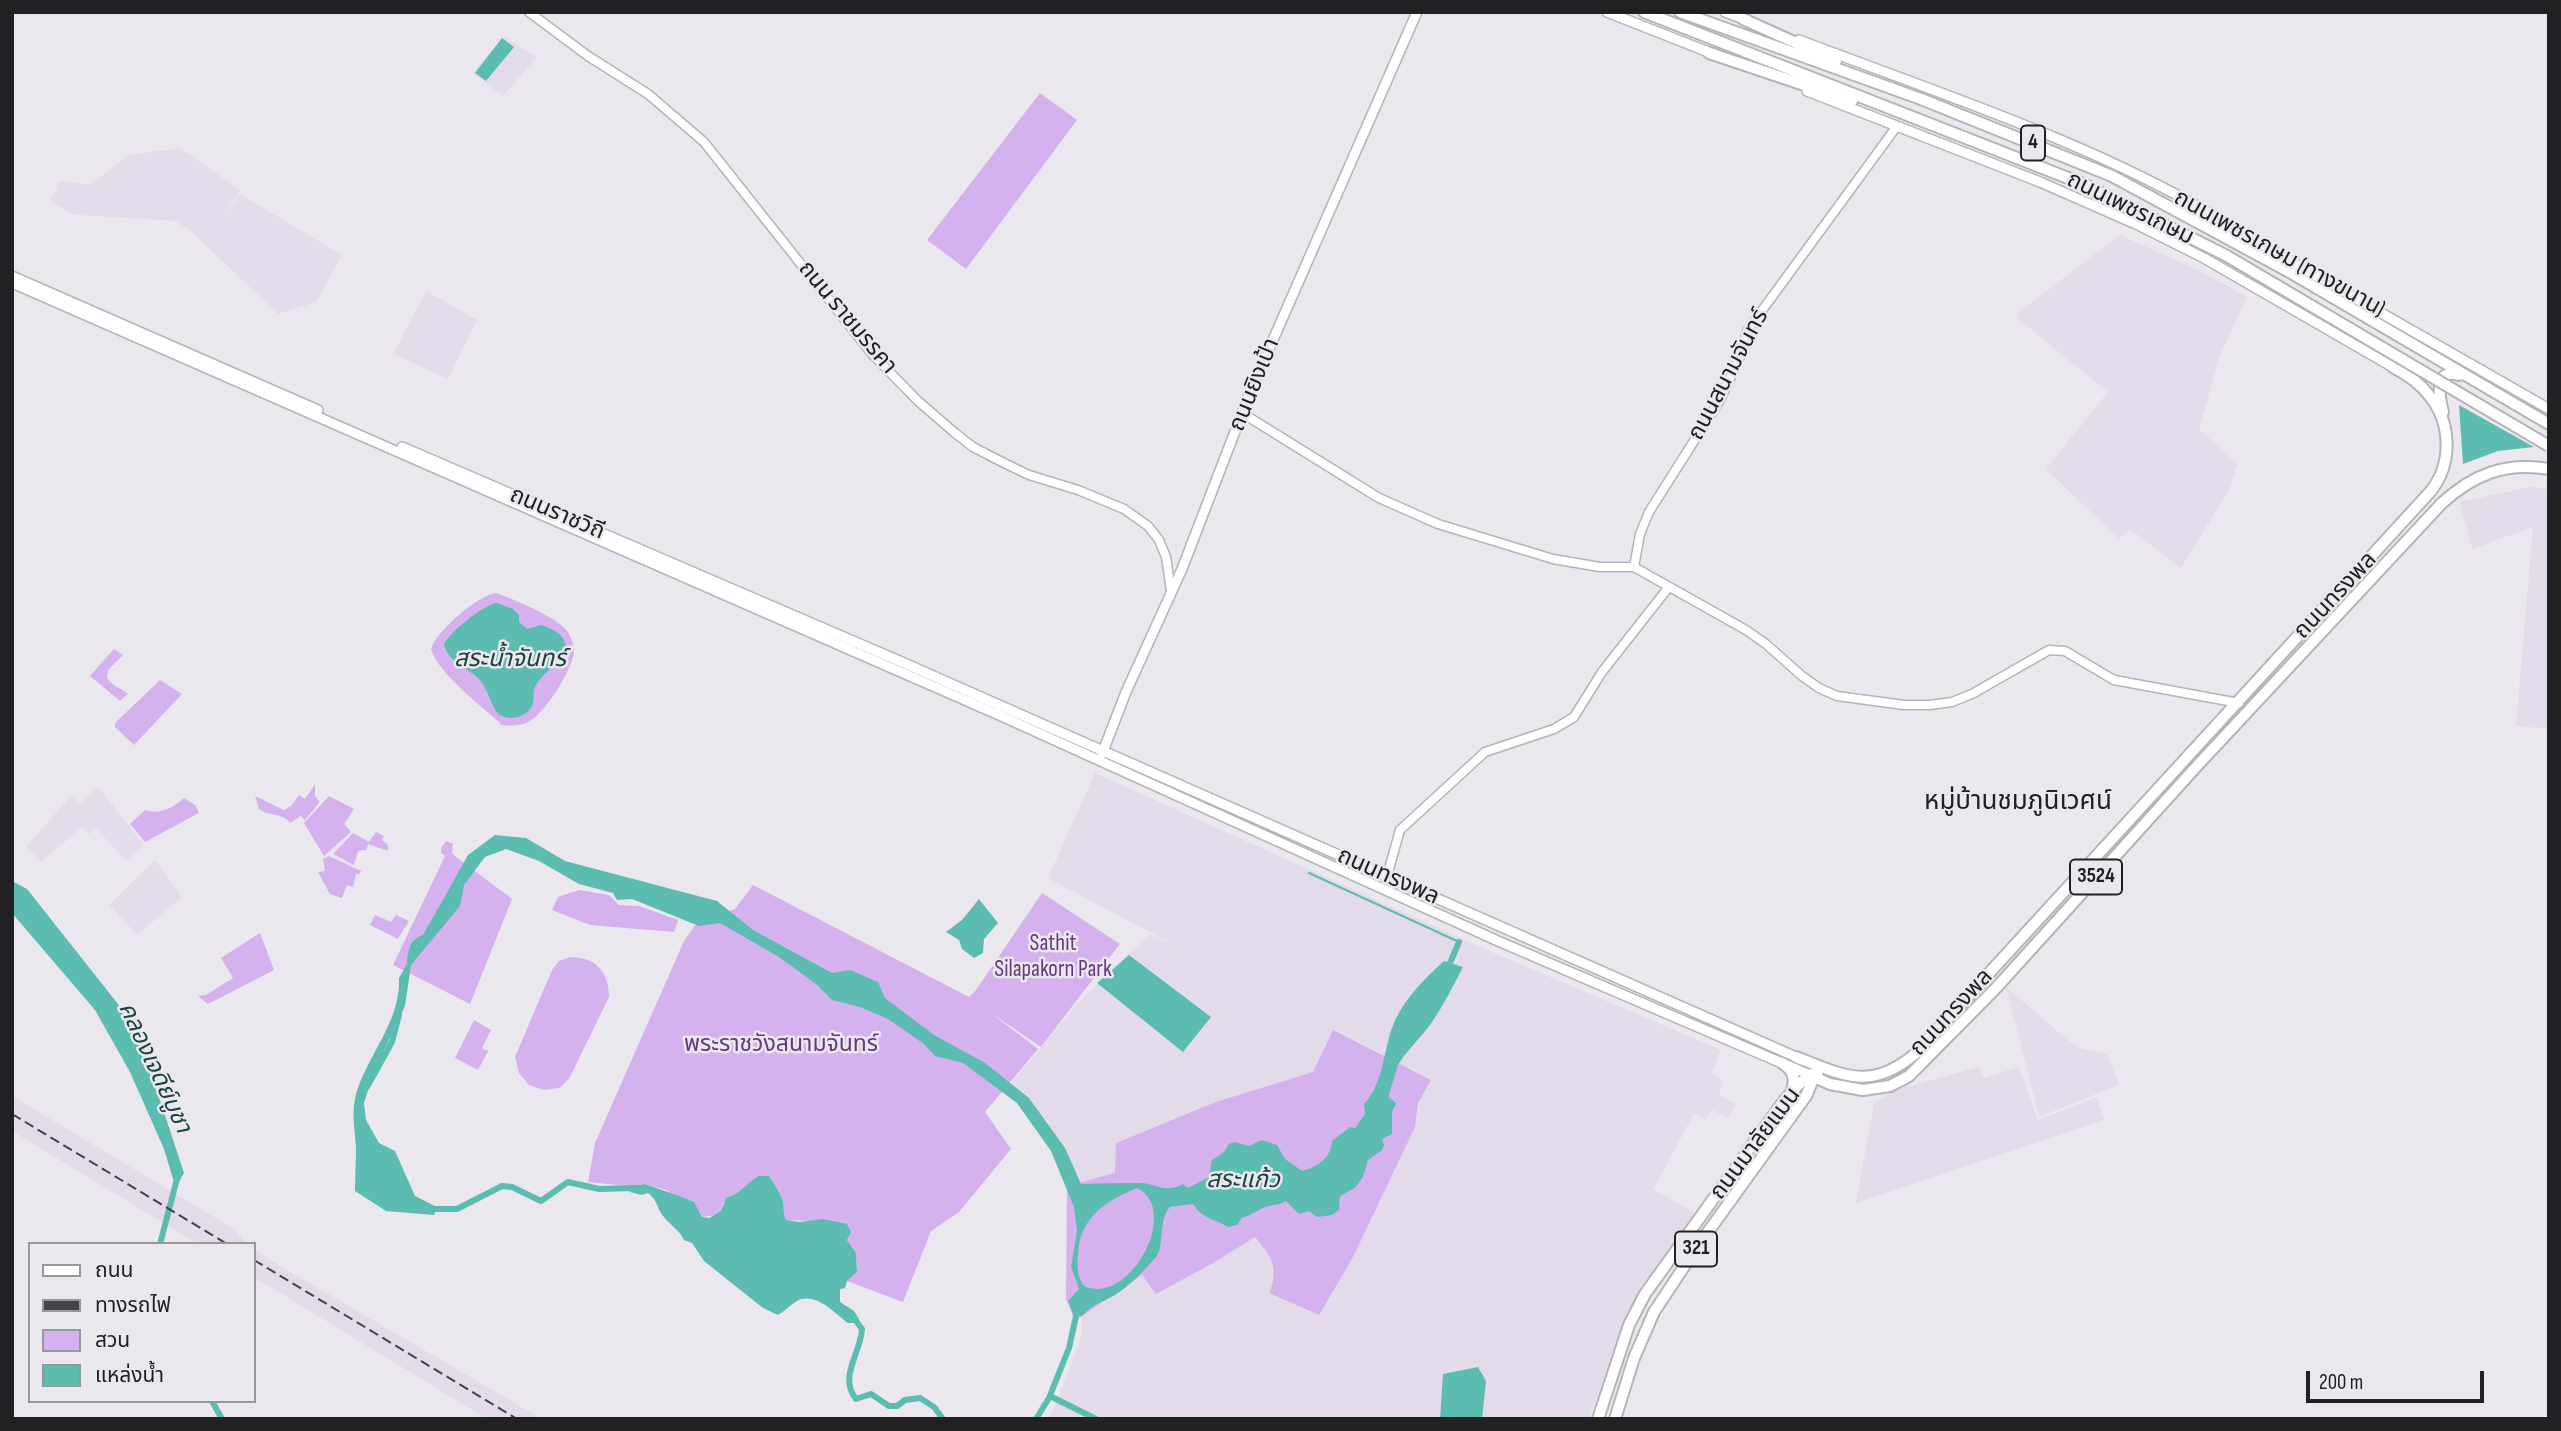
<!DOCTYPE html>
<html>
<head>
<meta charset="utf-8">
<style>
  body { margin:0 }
  #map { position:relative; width:2561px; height:1431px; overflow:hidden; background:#ebe7ee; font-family:"Sofia Sans Condensed","Noto Sans Thai",sans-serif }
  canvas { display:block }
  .frame { position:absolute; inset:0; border:14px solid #212022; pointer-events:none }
  .legend { position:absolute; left:28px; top:1242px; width:228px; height:161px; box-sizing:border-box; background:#ebe7ee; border:2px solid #9a979c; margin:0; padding:9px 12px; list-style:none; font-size:21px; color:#212022 }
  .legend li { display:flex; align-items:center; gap:14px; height:35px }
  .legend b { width:35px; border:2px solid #9a979c }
  .scale { position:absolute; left:2306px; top:1371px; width:178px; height:32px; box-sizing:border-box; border:4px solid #212022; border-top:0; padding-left:9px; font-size:21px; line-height:24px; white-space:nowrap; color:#212022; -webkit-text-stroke:5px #ebe7ee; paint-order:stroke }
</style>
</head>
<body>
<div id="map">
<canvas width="2561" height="1431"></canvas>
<div class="frame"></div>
<ul class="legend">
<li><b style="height:9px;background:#fff"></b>ถนน</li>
<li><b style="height:9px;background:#444345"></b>ทางรถไฟ</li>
<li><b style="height:19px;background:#d5b2ee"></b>สวน</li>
<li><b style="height:19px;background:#5dbcb2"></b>แหล่งน้ำ</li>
</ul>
<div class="scale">200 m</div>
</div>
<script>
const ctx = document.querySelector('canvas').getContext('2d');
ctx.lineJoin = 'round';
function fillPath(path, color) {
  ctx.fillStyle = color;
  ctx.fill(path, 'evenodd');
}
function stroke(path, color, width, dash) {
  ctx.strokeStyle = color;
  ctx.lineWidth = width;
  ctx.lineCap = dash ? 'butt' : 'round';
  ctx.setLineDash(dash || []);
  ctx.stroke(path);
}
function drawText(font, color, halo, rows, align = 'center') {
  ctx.font = font + ' "Sofia Sans Condensed","Noto Sans Thai",sans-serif';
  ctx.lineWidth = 5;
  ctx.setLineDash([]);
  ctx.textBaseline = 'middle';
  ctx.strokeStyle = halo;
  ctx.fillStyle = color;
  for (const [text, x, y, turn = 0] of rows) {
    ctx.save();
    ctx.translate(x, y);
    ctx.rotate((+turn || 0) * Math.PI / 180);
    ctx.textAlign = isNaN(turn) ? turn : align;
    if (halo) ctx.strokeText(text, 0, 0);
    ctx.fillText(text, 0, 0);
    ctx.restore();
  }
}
const built = new Path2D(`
  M504,36L537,57L503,96L473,73Z
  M180,148L240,190L223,219L240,194L342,255L316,302L278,314L190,230L175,221L78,215L67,212L50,200L57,190L56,184L61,181L90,185L129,155Z
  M2120,235L2200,271L2247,297L2219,358L2199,429L2237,464L2230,488L2181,568L2130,529L2119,539L2046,469L2108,392L2017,318L2018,313Z
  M426,291L477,320L448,379L393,354Z
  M2529,487L2549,489V729L2516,726L2533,527L2472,549L2460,502Z
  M1095,773L1487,950L1721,1050L1712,1073L1723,1080L1719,1095L1736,1104L1728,1118L1712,1110L1705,1120L1694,1113L1654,1189L1695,1214L1639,1294L1614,1347L1589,1419H1048L1059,1397L1082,1334L1081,1209L1067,1161L1010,1085L1079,1002L1150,934L1185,951L1048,878Z
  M98,787L144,845L127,861L95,828L89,834L82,827L41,862L26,847L71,796L80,805Z
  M155,860L182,897L137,935L109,905Z
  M2006,987L2069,1041L2082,1049L2107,1054L2119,1085L2039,1117Z
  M1979,1067L1984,1078L2019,1067L2038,1120L2097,1097L2104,1120L1856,1203L1874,1103L1895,1090Z
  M12,1096L236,1230L246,1244H198L12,1131Z
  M254,1249L272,1261L542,1419H487L254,1277Z`);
const green = new Path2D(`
  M1040,93L1077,120L966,269L927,240Z
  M496,593C513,599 557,617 567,631C571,636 574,645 574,651C573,669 545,714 528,722C521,726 510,726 502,725C482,706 439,675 431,649C436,631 477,596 496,593Z
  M114,649L123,655L108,670L107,678C114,687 119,687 128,694L120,701L90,676Z
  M160,680L182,694L134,745L115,727V723Z
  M315,784V796L320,802L305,820L301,816L290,823C281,812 270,817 259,809L255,796L284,810L292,805L299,795L305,799Z
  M329,796L354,809L344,824L351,832L324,856L304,823Z
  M184,798L195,805L199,813L145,842L130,824L145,810C160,815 173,808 184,798Z
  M376,832L384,836L382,840L388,845V851L368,844L366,850L358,851L354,865L333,854L353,833L369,842Z
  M446,841L453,844L452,853L455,856L512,899L470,1004L393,965L445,856L441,853V848Z
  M329,856L361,871L360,874H356L353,887L347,885L342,898L330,894L318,872L325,871L323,859Z
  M753,885L969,997L976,990L1042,893L1120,944L1041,1047L991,1013L1038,1049L985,1112L1011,1149L959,1212L931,1231L903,1302L847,1281L857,1272L856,1253L847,1240L810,1221L786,1220L777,1191L769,1176L740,1190L723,1203L721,1211L716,1215L703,1217L697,1210L666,1190L645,1184L628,1186L588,1182L595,1143L684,941L696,924L735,909Z
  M579,890L609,895L619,905L639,906L678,920L674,932L590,925L552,910L558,897Z
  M375,915L391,922L396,915L409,921L398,939L370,925Z
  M260,933L274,970L208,1004L198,996L206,995L233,978L221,958Z
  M570,957C596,957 609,972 609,997L569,1079L559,1088L544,1090L529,1085L519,1073L515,1057L552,970L559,961Z
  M474,1020L491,1030L482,1048L488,1051L478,1070L455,1058Z
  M1333,1030L1431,1080L1418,1103L1415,1127L1353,1257L1319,1315L1269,1293C1280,1268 1271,1256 1255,1237L1213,1263L1156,1294L1142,1275L1075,1321L1066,1299L1067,1186L1115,1173L1116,1143L1216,1102L1313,1072Z`);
const water = new Path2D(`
  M502,38L514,47L486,81L475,73Z
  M2459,405L2534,447L2498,451L2463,464Z
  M497,603L513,609L519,615V622L527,629L541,625C553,629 563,633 566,646C562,664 545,670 536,685C532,691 535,700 532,706C525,719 509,721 498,714C490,703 488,689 479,679C467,667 448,663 444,644C450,632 484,604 497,603Z
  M495,835L526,838L565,861L717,901L753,930L832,973L850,970L878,982L885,998L934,1035L985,1063L1029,1098L1065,1148L1081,1184C1100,1183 1120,1183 1139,1183C1157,1183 1163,1194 1183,1184L1188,1188L1209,1177L1212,1160L1224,1152L1229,1144L1235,1142L1249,1146L1262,1140L1277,1145L1285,1159L1302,1171C1316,1168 1332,1157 1332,1141L1350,1127L1355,1128L1365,1114L1364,1104C1381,1087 1383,1058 1390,1034C1399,1004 1421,982 1444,961L1463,967C1452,988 1441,1011 1426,1030C1403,1058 1397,1059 1386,1095L1396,1103L1392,1112V1134L1382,1139L1384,1145L1382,1150L1368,1160L1363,1177L1355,1188L1340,1196L1339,1210L1332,1215L1317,1217L1309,1211L1299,1214L1286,1201C1280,1205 1276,1204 1269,1206C1260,1208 1252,1215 1242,1218L1237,1225L1228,1227C1213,1218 1203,1219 1193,1204L1170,1207C1158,1220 1165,1241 1157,1256C1145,1269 1131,1285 1115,1295C1103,1302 1091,1305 1082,1316L1073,1314L1068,1301L1079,1289L1071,1267L1077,1231L1074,1207L1051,1151L1017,1103L963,1063L935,1056L924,1044L888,1019L860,1007L832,1000L816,984L779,957L720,923L699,926L632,899L617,900L613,893L579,884L539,861L506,849L485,857L464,885L460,906L411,965L405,1006L373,1074L364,1103L366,1120L379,1143L395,1151L415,1196L437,1207L434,1215L386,1211L355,1191C355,1177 356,1162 356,1148C355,1128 351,1114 356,1094C368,1054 401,1021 399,978L468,855ZM1137,1188C1182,1210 1129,1307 1084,1286C1077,1277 1077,1265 1078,1254C1080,1217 1106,1201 1137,1188Z
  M12,881L27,889L118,1004L135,1035L161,1103L184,1173L178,1184L173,1179L164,1149L130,1072L95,1010L12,913Z
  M979,899L998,923L984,939L983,953L974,958L962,949L959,940L946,932L962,920Z
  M1129,955L1211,1017L1183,1052L1097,983Z
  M759,1176H769C774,1184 781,1194 783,1202C784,1209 783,1213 786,1220L800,1222L823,1219L847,1224L851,1232L847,1240L856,1253L857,1272L847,1281L845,1288L840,1289V1302L854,1311L859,1319L856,1323H848C835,1314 816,1291 797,1301C790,1305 785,1311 778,1315L763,1308L704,1261L692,1243L684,1240C679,1229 667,1223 661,1213C656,1205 657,1200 648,1193L642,1195L630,1192L628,1186L645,1184L682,1197L694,1202L702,1217L709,1218L721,1211L726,1198C738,1195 747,1183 759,1176Z
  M1478,1367L1486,1381L1482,1419H1440L1443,1374Z`);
const stream = new Path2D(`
  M1309,873L1459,942`);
const canal = new Path2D(`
  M410,960C412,948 412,942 425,937
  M1447,970L1459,942
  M367,1087L392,1042L399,1015
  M1384,1101L1396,1061
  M428,1209H457L502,1186L512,1187L541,1201L568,1182L599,1189L636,1188
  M160,1244L178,1175
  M853,1317L862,1329C861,1353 838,1377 856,1399L871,1394L889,1406H897L905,1400L920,1398L934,1407L943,1419
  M1050,1396L1096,1419
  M212,1401L222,1419
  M1036,1419L1049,1398L1069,1348L1078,1307`);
const tertiary = new Path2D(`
  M529,12L588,56L648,94L704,142L873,355L918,401L955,433L973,447L1004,463L1029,475L1078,490L1124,509L1148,526L1159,540L1166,557L1171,591
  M1242,413L1379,498L1438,524L1553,559L1600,567H1634L1746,630L1766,644L1802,676L1819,688L1837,696L1904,705H1930L1952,702L1972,694L2049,650L2065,651L2114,680L2239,703
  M1634,567L1640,534L1649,512L1720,400L1740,357L1747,331L1897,126
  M1387,876L1400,830L1485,752L1554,729L1574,717L1602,672L1668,588`);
const secondary = new Path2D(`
  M1607,12L1716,55
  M1725,12L1747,20
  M1799,40C1941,94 2090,142 2220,219
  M1807,91L2040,182L2138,225L2204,258L2393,367
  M2250,238L2549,409
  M12,276L318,410
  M12,283L999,715L1498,941L1812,1076
  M402,447L897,660L1796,1057
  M1102,754L1126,692L1182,569L1251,390L1417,12`);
const trunk = new Path2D(`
  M1644,12L2086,185L2227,256
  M1680,12L1921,99L2112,176L2286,270L2549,424
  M1743,19L1836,61
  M1709,53L1852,101
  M2179,205L2256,241
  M2443,412C2439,397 2434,367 2459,375
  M1796,1057C1844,1076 1871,1091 1915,1054L2430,492C2453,464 2452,422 2428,394C2419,382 2406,374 2393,367
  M1782,1063C1793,1070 1796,1078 1792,1090
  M1812,1076L1830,1084L1863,1090L1890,1086L1909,1076L1997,987L2196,767L2442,503C2474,474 2505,462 2549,469
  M1598,1419L1629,1325L1645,1294L1783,1102L1801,1082L1817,1074
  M1615,1419L1634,1358L1654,1312L1695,1250L1806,1096L1812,1082V1074`);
const rail = new Path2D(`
  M12,1114L227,1244
  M254,1260L517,1419`);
const trunkBridge = new Path2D(`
  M2227,256L2549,446`);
const shields = [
  [2033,143,24],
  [2096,877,52],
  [1696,1249,42]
];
const shieldNames = [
  ["4",2033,143],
  ["3524",2096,877],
  ["321",1696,1249]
];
const streetNames = [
  ["ถนนเพชรเกษม",2130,209,26],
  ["ถนนเพชรเกษม (ทางขนาน)",2279,254,29],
  ["ถนน ราชมรรคา",847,318,50],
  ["ถนนสนามจันทร์",1729,375,-62],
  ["ถนนยิงเป้า",1255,385,-68],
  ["ถนนราชวิถี",557,514,23],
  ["ถนนทรงพล",2336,596,-47],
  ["ถนนทรงพล",1388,877,24],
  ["ถนนทรงพล",1952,1013,-47],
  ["ถนนมาลัยแมน",1756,1144,-53]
];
const parkNames = [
  ["Sathit",1053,944],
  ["Silapakorn Park",1053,970],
  ["พระราชวังสนามจันทร์",781,1045]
];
const waterNames = [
  ["สระน้ำจันทร์",510,660],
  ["คลองเจดีย์บูชา",154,1068,65],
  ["สระแก้ว",1243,1181]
];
const quarterNames = [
  ["หมู่บ้านชมภูนิเวศน์",2018,802]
];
fillPath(built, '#e3dbe9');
fillPath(green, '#d5b2ee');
fillPath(water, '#5dbcb2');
stroke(stream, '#5dbcb2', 2);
stroke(canal, '#5dbcb2', 6);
stroke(tertiary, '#b6b3ba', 11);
stroke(secondary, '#b6b3ba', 12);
stroke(trunk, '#b6b3ba', 14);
stroke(tertiary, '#fff', 8);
stroke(secondary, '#fff', 9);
stroke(trunk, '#fff', 10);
stroke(rail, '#444345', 2, [10, 5]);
stroke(trunkBridge, '#b6b3ba', 14, []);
stroke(trunkBridge, '#fff', 10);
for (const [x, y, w] of shields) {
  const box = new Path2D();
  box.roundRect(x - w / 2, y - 17.5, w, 35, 5);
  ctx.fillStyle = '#ebe7ee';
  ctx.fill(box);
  stroke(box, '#212022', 2);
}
drawText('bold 21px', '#212022', null, shieldNames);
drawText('23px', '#212022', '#ebe7ee', streetNames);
drawText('23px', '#653980', '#ebe7ee', parkNames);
drawText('italic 24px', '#194540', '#ebe7ee', waterNames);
drawText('26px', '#212022', '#ebe7ee', quarterNames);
</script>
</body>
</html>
